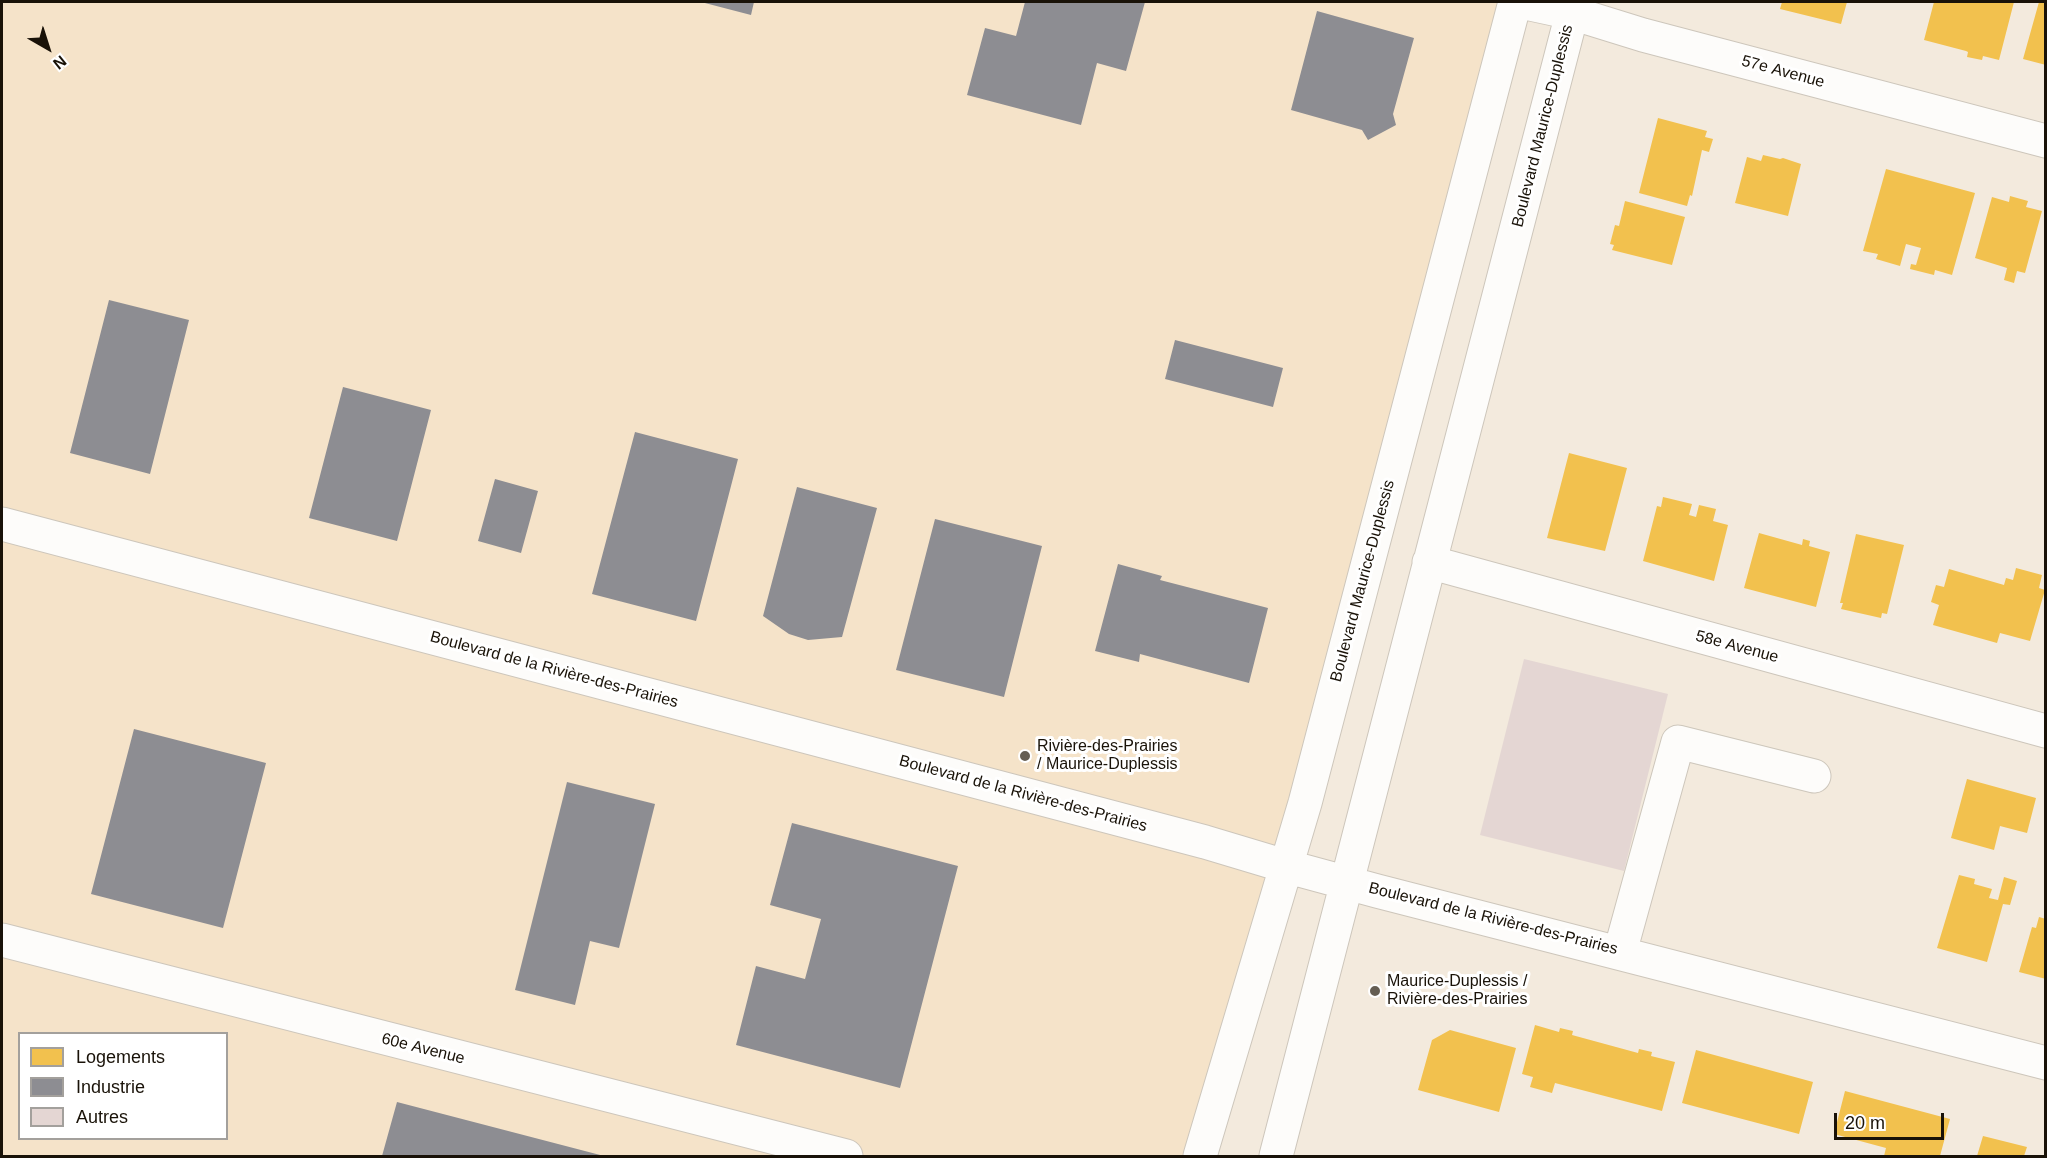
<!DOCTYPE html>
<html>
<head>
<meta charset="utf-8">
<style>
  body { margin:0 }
  #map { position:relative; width:2047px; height:1158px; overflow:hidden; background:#f3eadd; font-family:Arial,sans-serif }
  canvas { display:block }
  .frame { position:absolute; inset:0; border:3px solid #191208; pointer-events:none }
  .legend { position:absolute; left:18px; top:1032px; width:210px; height:108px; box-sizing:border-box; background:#fff; border:2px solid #a3a09c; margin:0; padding:8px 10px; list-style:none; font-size:18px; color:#191208 }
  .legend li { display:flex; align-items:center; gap:12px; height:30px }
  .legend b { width:30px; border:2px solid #a3a09c }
  .north { position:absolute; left:18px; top:18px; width:60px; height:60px; -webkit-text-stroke:4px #fff; paint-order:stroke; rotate:141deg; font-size:16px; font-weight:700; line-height:24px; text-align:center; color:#191208 }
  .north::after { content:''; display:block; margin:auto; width:21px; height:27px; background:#191208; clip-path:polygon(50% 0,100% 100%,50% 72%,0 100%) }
  .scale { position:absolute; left:1834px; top:1113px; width:110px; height:27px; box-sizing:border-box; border:3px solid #191208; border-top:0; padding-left:8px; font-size:18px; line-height:21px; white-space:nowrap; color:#191208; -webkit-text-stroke:4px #fff; paint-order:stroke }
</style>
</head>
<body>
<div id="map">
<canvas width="2047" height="1158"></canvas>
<div class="frame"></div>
<ul class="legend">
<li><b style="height:16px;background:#f2c14e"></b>Logements</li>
<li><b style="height:16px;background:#8d8d92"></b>Industrie</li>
<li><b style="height:16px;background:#e4d6d3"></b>Autres</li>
</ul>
<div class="north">N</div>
<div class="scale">20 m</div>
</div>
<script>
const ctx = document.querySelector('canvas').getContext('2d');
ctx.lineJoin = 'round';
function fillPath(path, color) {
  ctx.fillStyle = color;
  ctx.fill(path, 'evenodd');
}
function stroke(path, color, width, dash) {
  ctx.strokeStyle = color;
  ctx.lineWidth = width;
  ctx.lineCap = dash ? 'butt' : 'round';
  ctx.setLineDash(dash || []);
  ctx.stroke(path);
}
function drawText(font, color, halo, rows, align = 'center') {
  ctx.font = font + ' Arial,sans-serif';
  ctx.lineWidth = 6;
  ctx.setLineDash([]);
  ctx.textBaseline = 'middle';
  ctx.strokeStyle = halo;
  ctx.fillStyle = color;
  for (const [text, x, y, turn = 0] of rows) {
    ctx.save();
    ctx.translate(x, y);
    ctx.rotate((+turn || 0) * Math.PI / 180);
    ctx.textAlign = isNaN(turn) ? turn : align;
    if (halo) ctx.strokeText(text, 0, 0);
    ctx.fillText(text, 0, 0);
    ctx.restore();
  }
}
const built = new Path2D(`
  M2,2H1515L1273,871L1187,1156H2ZM20,1034H226V1138H20Z`);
const homes = new Path2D(`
  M1782,2H1847L1841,24L1780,9Z
  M1934,2H2014L1999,60L1983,56L1982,60L1967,57L1968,52L1966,51L1924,40Z
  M2039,2H2046V65L2023,59Z
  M1658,118L1707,131L1705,137L1713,139L1709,152L1702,150L1692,196L1690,195L1687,206L1639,193Z
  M1763,155L1780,159L1783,158L1801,164L1788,216L1735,203L1747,157L1761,161Z
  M1886,169L1975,193L1952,275L1935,270L1934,275L1910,269L1911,264L1916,265L1921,248L1906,244L1900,266L1876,259L1878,254L1863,251Z
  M2010,196L2028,201L2026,207L2042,211L2025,273L2017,271L2014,283L2004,280L2007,268L1975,258L1992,197L2009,202Z
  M1625,201L1685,217L1672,265L1612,250L1614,245L1610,244L1615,225L1619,226Z
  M1569,453L1627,468L1605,551L1547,538Z
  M1663,497L1692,504L1689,515L1696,517L1699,505L1716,509L1713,521L1728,525L1714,581L1643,561L1657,506L1661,507Z
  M1759,533L1802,545L1803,539L1810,541L1809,546L1830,552L1816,607L1744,588Z
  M1856,534L1904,545L1887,614L1882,613L1881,618L1841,609L1843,603H1840Z
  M2016,568L2042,575L2039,588L2045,590L2030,641L2000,633L1997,643L1933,625L1939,605L1931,602L1936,585L1944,587L1949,569L2004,585L2006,578L2013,580Z
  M1967,779L2036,798L2027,833L2000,826L1994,850L1951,838Z
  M1959,875L1975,879L1974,884L1992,889L1989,898L1998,900L2004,877L2017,881L2010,905L2003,904L1987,962L1937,948Z
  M2039,917L2046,919V979L2019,972L2032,927L2036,928Z
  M1535,1025L1559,1032L1560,1028L1573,1031L1572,1035L1638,1053L1639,1049L1652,1052L1651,1056L1675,1062L1662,1111L1555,1083L1552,1093L1530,1087L1533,1077L1522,1074Z
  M1450,1030L1516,1048L1499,1112L1418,1090L1432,1040Z
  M1696,1050L1813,1082L1799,1134L1682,1103Z
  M1845,1091L1950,1119L1940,1156H1884L1886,1148L1834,1134Z
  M1983,1136L2027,1147L2024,1156H1977Z`);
const industry = new Path2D(`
  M701,2H754L751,15Z
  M1025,2H1145L1126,71L1097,63L1081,125L967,95L985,28L1016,36Z
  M1317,11L1414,38L1393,114L1396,125L1368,140L1362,130L1291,110Z
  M109,300L189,320L150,474L70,453Z
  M1175,340L1283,368L1273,407L1165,379Z
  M343,387L431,410L397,541L309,518Z
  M635,432L738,459L696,621L592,594Z
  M495,479L538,491L521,553L478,541Z
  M797,487L877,508L842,637L808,640L789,634L763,616Z
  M935,519L1042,546L1004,697L896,670Z
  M1118,564L1162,576L1160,580L1268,608L1249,683L1140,654L1139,662L1095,651Z
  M134,729L266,763L223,928L91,894Z
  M567,782L655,804L619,948L590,941L575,1005L515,990Z
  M792,823L958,866L900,1088L736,1045L756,966L805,979L821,919L770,905Z
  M397,1102L604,1156H382Z`);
const building = new Path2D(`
  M1524,659L1668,694L1624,871L1480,835Z`);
const minor = new Path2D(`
  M1521,2L1572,13L1643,35L2046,141
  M2,524L1205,842L1285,866L1377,891L2046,1063
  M1429,562L2046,731
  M2,940L846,1156
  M1620,952L1678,742L1814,776
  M1200,1156L1305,803L1515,2
  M1276,1156L1575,2`);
const markers = [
  [1025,756,6,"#655e53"],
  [1375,991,6,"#655e53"]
];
const streetNames = [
  ["57e Avenue",1783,72,15],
  ["Boulevard Maurice-Duplessis",1543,126,-76],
  ["Boulevard Maurice-Duplessis",1363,581,-75],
  ["58e Avenue",1737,647,15],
  ["Boulevard de la Rivière-des-Prairies",554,670,15],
  ["Boulevard de la Rivière-des-Prairies",1023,794,15],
  ["Boulevard de la Rivière-des-Prairies",1493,919,14],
  ["60e Avenue",423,1049,14]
];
const poiNames = [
  ["Rivière-des-Prairies",1037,747],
  ["/ Maurice-Duplessis",1037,765],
  ["Maurice-Duplessis /",1387,982],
  ["Rivière-des-Prairies",1387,1000]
];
fillPath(built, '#f5e3c9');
fillPath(homes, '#f2c14e');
fillPath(industry, '#8d8d92');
fillPath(building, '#e4d6d3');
stroke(minor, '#cdc6bb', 35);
stroke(minor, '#fdfcfa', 33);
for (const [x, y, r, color] of markers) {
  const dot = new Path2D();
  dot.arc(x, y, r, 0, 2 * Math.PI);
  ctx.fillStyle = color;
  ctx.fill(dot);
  stroke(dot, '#fff', 2);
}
drawText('16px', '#191208', '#fff', streetNames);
drawText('16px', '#191208', '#fff', poiNames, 'left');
</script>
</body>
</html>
